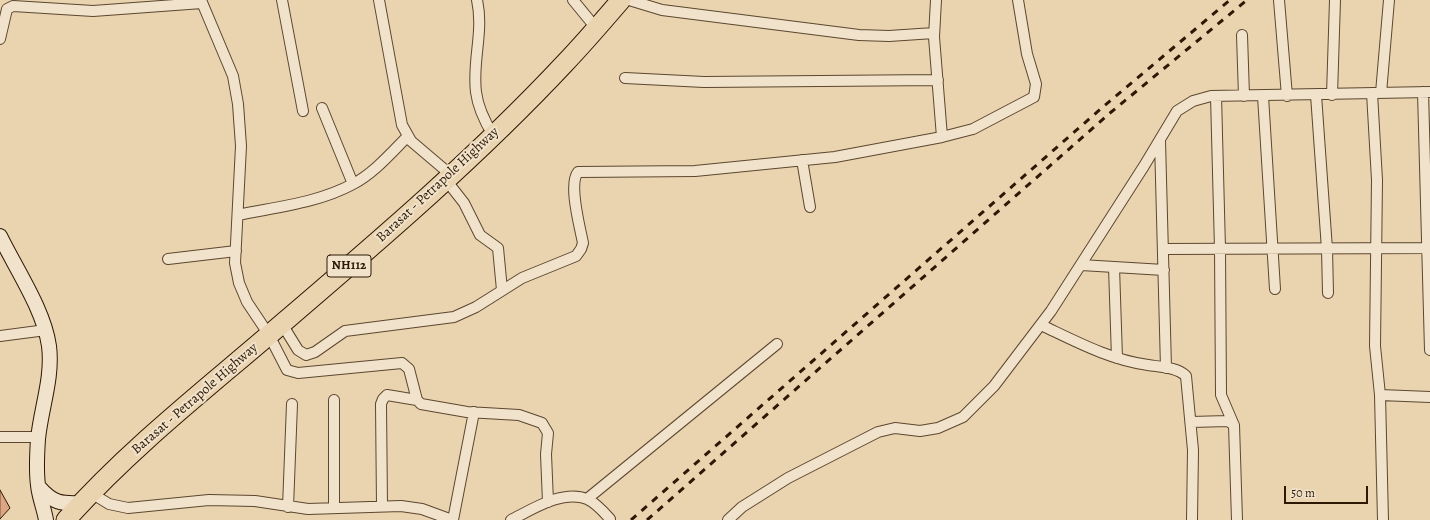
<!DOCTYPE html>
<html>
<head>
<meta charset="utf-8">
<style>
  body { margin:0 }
  #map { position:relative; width:1430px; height:520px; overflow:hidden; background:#ead3af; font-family:Alegreya,serif }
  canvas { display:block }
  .scale { position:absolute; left:1284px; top:486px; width:84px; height:18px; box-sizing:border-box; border:2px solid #2c1804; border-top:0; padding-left:5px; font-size:12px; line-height:14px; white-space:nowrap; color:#2c1804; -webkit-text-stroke:3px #f1e2cb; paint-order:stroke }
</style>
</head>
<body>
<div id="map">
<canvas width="1430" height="520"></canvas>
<div class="scale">50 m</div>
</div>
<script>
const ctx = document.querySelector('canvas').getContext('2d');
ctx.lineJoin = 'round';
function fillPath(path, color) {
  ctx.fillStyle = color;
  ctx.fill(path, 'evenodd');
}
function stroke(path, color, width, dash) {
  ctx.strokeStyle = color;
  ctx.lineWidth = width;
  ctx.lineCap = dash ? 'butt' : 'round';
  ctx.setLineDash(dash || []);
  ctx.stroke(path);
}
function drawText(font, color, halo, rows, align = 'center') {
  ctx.font = font + ' Alegreya,serif';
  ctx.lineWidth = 4;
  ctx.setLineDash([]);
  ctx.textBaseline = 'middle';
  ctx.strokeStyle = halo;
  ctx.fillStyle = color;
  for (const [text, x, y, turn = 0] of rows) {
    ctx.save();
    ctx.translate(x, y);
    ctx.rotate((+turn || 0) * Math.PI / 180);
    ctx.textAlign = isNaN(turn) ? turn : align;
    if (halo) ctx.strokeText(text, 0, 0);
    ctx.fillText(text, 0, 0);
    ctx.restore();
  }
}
const building = new Path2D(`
  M0,490L10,508L0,519Z`);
const street = new Path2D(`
  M201,0L233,76L238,104L241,146L235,263L239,283L247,302L269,335L287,370L298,373L402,363L409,369L417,400L421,404L467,412L519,415L542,423L548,433L546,454L548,502
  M282,0L303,111
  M379,0L402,125L411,141L451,175
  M477,0C484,32 472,61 476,92C478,108 485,122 493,135
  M573,0L596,28
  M629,0L662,10L859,35L889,36L934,33
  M936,0L934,37L942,137
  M1279,0L1287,96
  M1242,35L1244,96
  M0,39L7,9L13,6L93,11L202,3
  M625,78L704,82L938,80
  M1423,92L1430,350
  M1372,93L1377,180L1375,346L1380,395L1383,520
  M1381,93L1389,0
  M1316,95L1327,249L1328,293
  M1332,95L1335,0
  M1216,96L1220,249L1221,395L1233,423
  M1263,96L1275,289
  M322,108L353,184
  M1160,141L1166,368
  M802,160L810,207
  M446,180L464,203L480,235L498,248L502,290
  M238,215C276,207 318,203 353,184C374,173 391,153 408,136
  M1163,249L1430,248
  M168,259L236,251
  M1081,265L1164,270
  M1114,267L1117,358
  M282,324L298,350L306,355L315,352L345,331L454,317L476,307L522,278L576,256L581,249L583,243C580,227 568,184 578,172L695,171L835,157L942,137L973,129L1034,97L1036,84L1027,54L1018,0
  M1041,325C1075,341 1110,360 1148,365C1160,367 1177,367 1186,376L1193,450L1192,520
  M0,336L46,330
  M1380,395L1430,397
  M334,400V507
  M1191,422L1228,421L1234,425L1237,520
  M0,437H39
  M91,493L109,504L128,508L209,500L255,501L308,509L401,506L422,509L452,520
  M587,499L777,344
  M382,506L381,404L383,399L387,395L417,400
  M288,507L292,404
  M453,520L474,412
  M511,520C531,510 563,489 587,499C596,503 604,512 610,519
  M728,520L742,507L788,478L878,432L895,428L920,431L938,428L963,417L994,386L1051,311L1144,166L1177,111L1193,101L1211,96L1430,92`);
const secondary = new Path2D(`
  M0,236C16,269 44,310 49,346C53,378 41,408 38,439C37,454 36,470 38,485C39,497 44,508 46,520
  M39,487C53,503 61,504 81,503`);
const highway = new Path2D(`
  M66,520C132,446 210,386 284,322C381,239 478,156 565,63C585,42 603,21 621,0`);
const rail = new Path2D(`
  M631,520L1104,106L1230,0
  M647,520L1110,113L1247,0`);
const shields = [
  [349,266,44]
];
const shieldNames = [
  ["NH112",349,266]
];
const streetNames = [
  ["Barasat - Petrapole Highway",438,185,-43],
  ["Barasat - Petrapole Highway",195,399,-41]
];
fillPath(building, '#dea582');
stroke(building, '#2c1804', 1);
stroke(street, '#5c472f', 12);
stroke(secondary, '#2c1804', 16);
stroke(highway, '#2c1804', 21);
stroke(street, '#f1e2cb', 10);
stroke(secondary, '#f1e2cb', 14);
stroke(highway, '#ead3af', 19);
stroke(rail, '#2c1804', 3, [7, 7]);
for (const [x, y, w] of shields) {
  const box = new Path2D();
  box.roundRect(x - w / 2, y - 11, w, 22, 3);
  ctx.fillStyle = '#f1e2cb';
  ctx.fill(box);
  stroke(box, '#2c1804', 1);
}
drawText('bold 13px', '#2c1804', null, shieldNames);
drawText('14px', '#2c1804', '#f1e2cb', streetNames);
</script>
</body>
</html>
